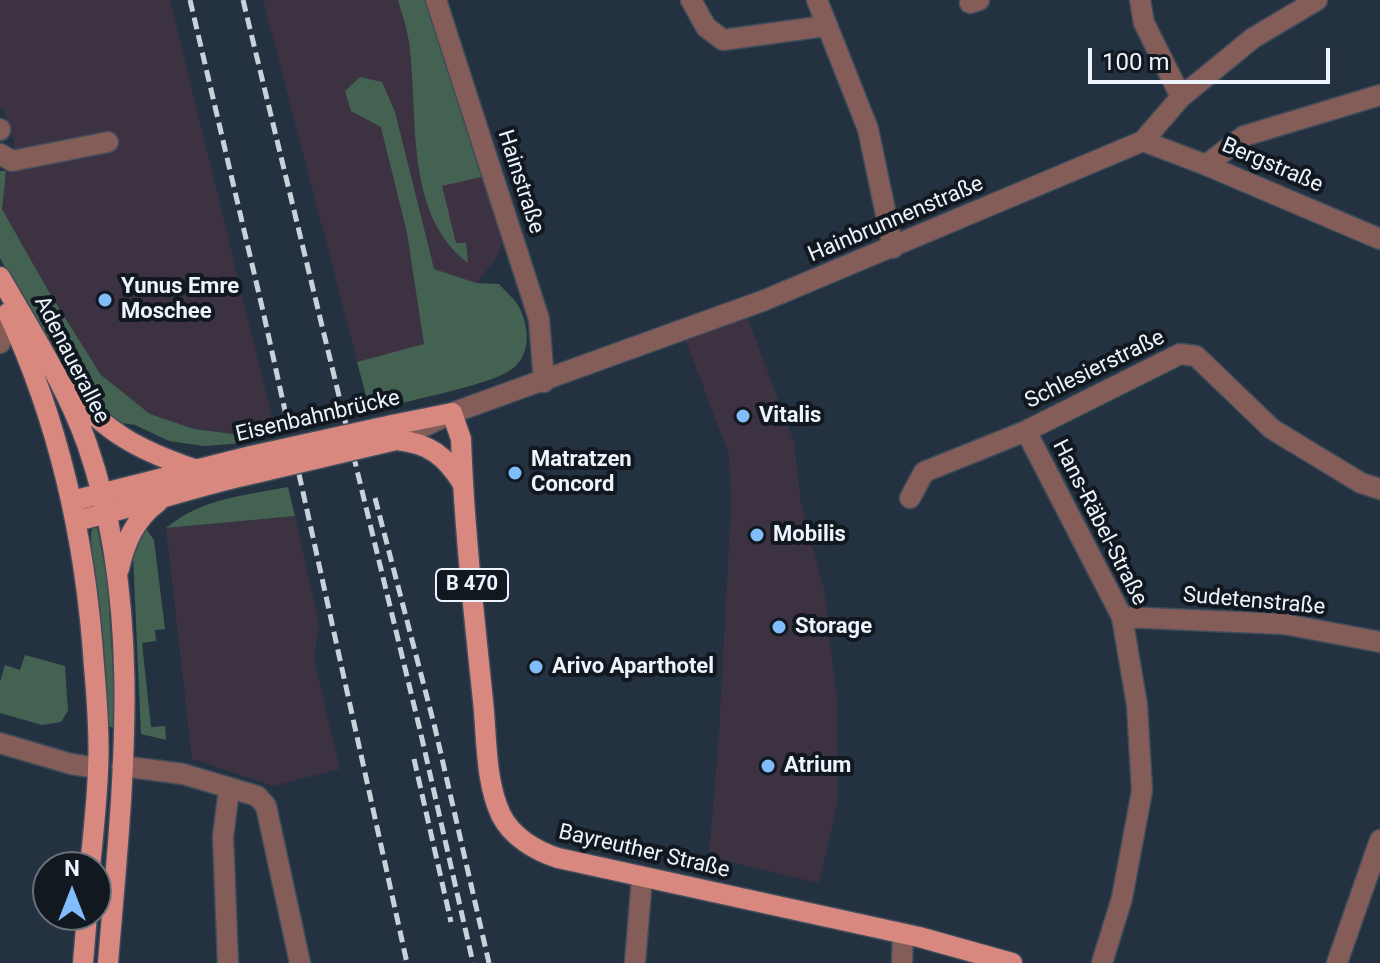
<!DOCTYPE html>
<html>
<head>
<meta charset="utf-8">
<style>
  body { margin:0 }
  #map { position:relative; width:1380px; height:963px; overflow:hidden; background:#233141; font-family:Roboto,sans-serif }
  canvas { display:block }
  .north { position:absolute; left:32px; top:851px; width:80px; height:80px; box-sizing:border-box; background:#121820; border:2px solid #6a7078; border-radius:50%; rotate:0deg; font-size:22px; font-weight:700; line-height:32px; text-align:center; color:#edf4fd }
  .north::after { content:''; display:block; margin:auto; width:28px; height:36px; background:#80bdfa; clip-path:polygon(50% 0,100% 100%,50% 72%,0 100%) }
  .scale { position:absolute; left:1088px; top:48px; width:242px; height:36px; box-sizing:border-box; border:4px solid #edf4fd; border-top:0; padding-left:10px; font-size:24px; line-height:28px; white-space:nowrap; color:#edf4fd; -webkit-text-stroke:6px #121820; paint-order:stroke }
</style>
</head>
<body>
<div id="map">
<canvas width="1380" height="963"></canvas>
<div class="north">N</div>
<div class="scale">100 m</div>
</div>
<script>
const ctx = document.querySelector('canvas').getContext('2d');
ctx.lineJoin = 'round';
function fillPath(path, color) {
  ctx.fillStyle = color;
  ctx.fill(path, 'evenodd');
}
function stroke(path, color, width, dash) {
  ctx.strokeStyle = color;
  ctx.lineWidth = width;
  ctx.lineCap = dash ? 'butt' : 'round';
  ctx.setLineDash(dash || []);
  ctx.stroke(path);
}
function drawText(font, color, halo, rows, align = 'center') {
  ctx.font = font + ' Roboto,sans-serif';
  ctx.lineWidth = 8;
  ctx.setLineDash([]);
  ctx.textBaseline = 'middle';
  ctx.strokeStyle = halo;
  ctx.fillStyle = color;
  for (const [text, x, y, turn = 0] of rows) {
    ctx.save();
    ctx.translate(x, y);
    ctx.rotate((+turn || 0) * Math.PI / 180);
    ctx.textAlign = isNaN(turn) ? turn : align;
    if (halo) ctx.strokeText(text, 0, 0);
    ctx.fillText(text, 0, 0);
    ctx.restore();
  }
}
const commercial = new Path2D(`
  M0,0H170L275,429L241,435L194,429L150,414L101,375L49,292L2,209L3,184L14,153V142L4,110L0,107Z
  M263,0H430L460,93L502,244L499,254L382,408L368,403Z
  M746,314L794,442L801,504L824,589L837,703L838,801L819,883L709,857L719,733L731,505L729,455L684,336Z
  M295,516L319,624L314,659L340,769L273,786L192,759L166,528Z`);
const green = new Path2D(`
  M398,0H430L483,173L481,177L442,186L456,243H466L468,263C403,214 419,114 409,42C407,28 402,14 398,0Z
  M360,77L382,82L395,112L434,269L476,283L499,284C505,291 515,299 519,307C529,327 532,354 512,369C494,384 410,400 382,408L368,403L357,362L424,344L407,233L381,127L351,111L345,91Z
  M0,171H6L2,209L49,292L101,375L150,414L194,429L241,435L244,443L204,446L169,441L135,425L115,422L66,370L29,313L0,258Z
  M288,487L295,516L166,528C202,498 243,496 288,487Z
  M144,526L154,540L165,629L155,630L156,641L142,643L151,727L165,726L166,740L141,734L133,556L135,543Z
  M97,527L107,578L117,729L107,726L101,617L92,565L91,532L93,528Z
  M25,655L65,666L68,711L61,722L42,725L0,713V682L5,665L20,670Z`);
const minor = new Path2D(`
  M436,0L539,319L544,382
  M691,0L706,27L723,40L825,26
  M817,0L868,129L893,248
  M1140,0L1144,23L1181,97
  M970,3L979,0
  M0,129V130
  M1143,141L1206,165L1380,239
  M0,154L12,161L108,142
  M1206,165L1244,136L1380,95
  M0,343L9,315
  M1026,431L1180,354L1196,356L1272,429L1361,483L1380,489
  M396,440L452,413L765,300L1143,141L1181,97L1253,38L1317,0
  M910,498L924,472L1026,431L1122,617L1137,705L1142,791L1122,898L1102,963
  M1122,617L1284,624L1380,642
  M0,743L71,764L98,768
  M122,766L183,774L257,796L266,806L300,963
  M228,963L223,837L229,789
  M635,963L642,878
  M902,963L903,934
  M1337,963L1380,840`);
const major = new Path2D(`
  M0,277C31,331 66,385 87,444C145,610 122,792 108,963
  M8,313C60,424 86,544 94,666C97,700 100,736 98,770C97,802 93,835 90,867
  M67,389C110,434 136,449 194,469
  M392,425L452,413L461,439C464,527 474,614 483,701C487,738 485,781 501,815C512,837 536,851 558,858L919,937L1012,963
  M396,440C429,443 446,456 463,484
  M72,501L251,456
  M76,521C137,507 195,486 256,473
  M119,569C125,542 135,519 158,502
  M83,963L87,915`);
const rail = new Path2D(`
  M190,0L263,311L407,963
  M243,0L420,730L473,963
  M375,498L435,728L489,963
  M414,759L451,922`);
const majorBridge = new Path2D(`
  M251,456L392,425
  M256,473L396,440`);
const markers = [
  [105,300,8,"#80bdfa"],
  [743,416,8,"#80bdfa"],
  [515,473,8,"#80bdfa"],
  [757,535,8,"#80bdfa"],
  [779,627,8,"#80bdfa"],
  [536,667,8,"#80bdfa"],
  [768,766,8,"#80bdfa"]
];
const shields = [
  [472,585,72]
];
const shieldNames = [
  ["B 470",472,585]
];
const streetNames = [
  ["Bergstraße",1272,166,23],
  ["Hainstraße",520,182,72],
  ["Hainbrunnenstraße",896,220,-23],
  ["Adenauerallee",71,360,63],
  ["Schlesierstraße",1095,370,-26],
  ["Eisenbahnbrücke",318,417,-13],
  ["Hans-Räbel-Straße",1099,523,63],
  ["Sudetenstraße",1254,602,5],
  ["Bayreuther Straße",644,852,13]
];
const poiNames = [
  ["Yunus Emre",121,287],
  ["Moschee",121,312],
  ["Vitalis",759,416],
  ["Matratzen",531,460],
  ["Concord",531,485],
  ["Mobilis",773,535],
  ["Storage",795,627],
  ["Arivo Aparthotel",552,667],
  ["Atrium",784,766]
];
fillPath(commercial, '#3d3242');
fillPath(green, '#446251');
stroke(minor, '#3f4c5b', 23);
stroke(major, '#3f4c5b', 23);
stroke(minor, '#855d58', 20);
stroke(major, '#d9887f', 20);
stroke(rail, '#c9d1db', 5, [12, 6]);
stroke(majorBridge, '#3f4c5b', 23, []);
stroke(majorBridge, '#d9887f', 20);
for (const [x, y, r, color] of markers) {
  const dot = new Path2D();
  dot.arc(x, y, r, 0, 2 * Math.PI);
  ctx.fillStyle = color;
  ctx.fill(dot);
  stroke(dot, '#121820', 3);
}
for (const [x, y, w] of shields) {
  const box = new Path2D();
  box.roundRect(x - w / 2, y - 16, w, 32, 6);
  ctx.fillStyle = '#121820';
  ctx.fill(box);
  stroke(box, '#edf4fd', 2);
}
drawText('bold 20px', '#edf4fd', null, shieldNames);
drawText('22px', '#edf4fd', '#121820', streetNames);
drawText('bold 22px', '#edf4fd', '#121820', poiNames, 'left');
</script>
</body>
</html>
